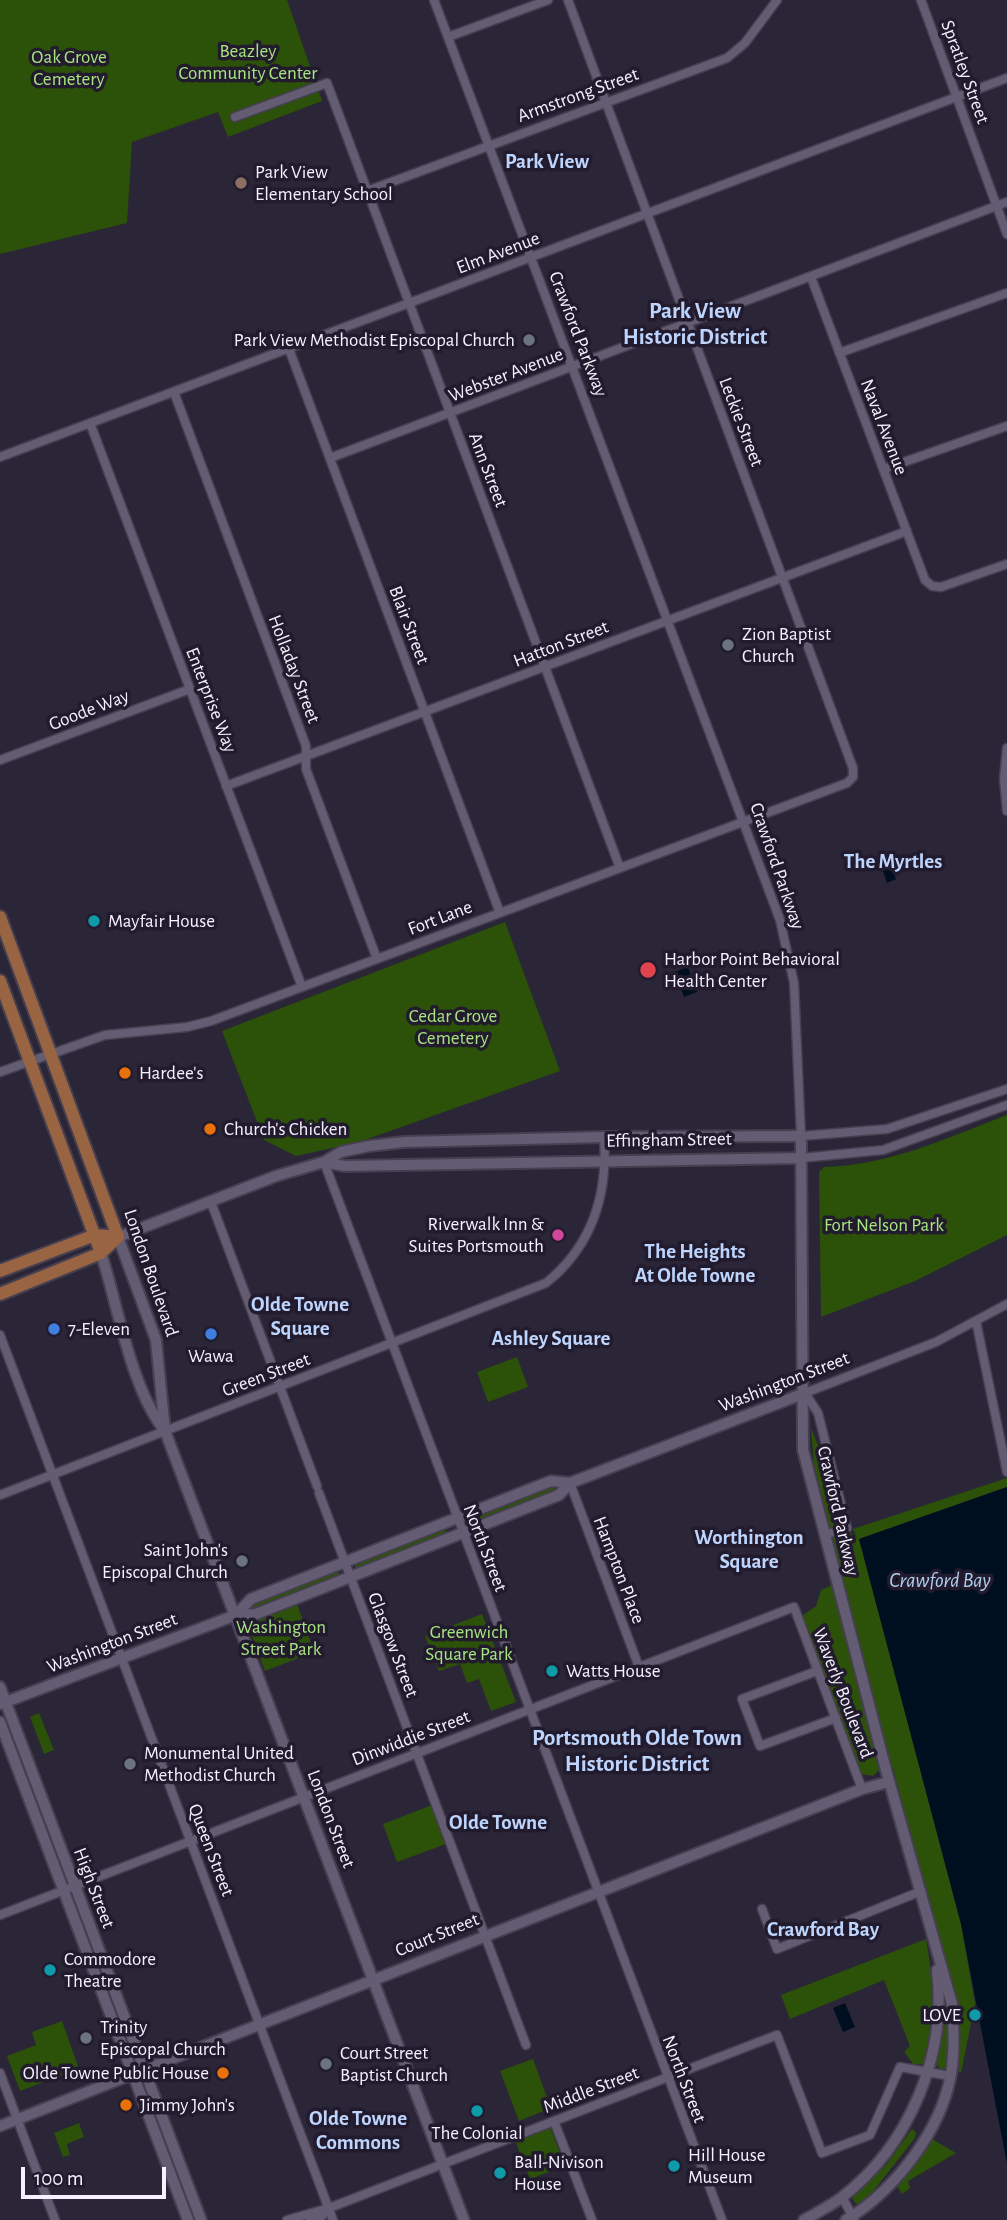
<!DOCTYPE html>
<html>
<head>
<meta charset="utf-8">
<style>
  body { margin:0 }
  #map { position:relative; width:1007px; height:2220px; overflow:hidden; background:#2b2538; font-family:"Alegreya Sans",sans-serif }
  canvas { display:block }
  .scale { position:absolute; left:21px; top:2167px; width:145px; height:32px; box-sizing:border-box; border:4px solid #f5f1fe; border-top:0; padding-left:9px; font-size:21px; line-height:24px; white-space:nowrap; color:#f5f1fe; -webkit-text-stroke:5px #221b2e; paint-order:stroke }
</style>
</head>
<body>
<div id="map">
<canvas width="1007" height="2220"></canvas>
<div class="scale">100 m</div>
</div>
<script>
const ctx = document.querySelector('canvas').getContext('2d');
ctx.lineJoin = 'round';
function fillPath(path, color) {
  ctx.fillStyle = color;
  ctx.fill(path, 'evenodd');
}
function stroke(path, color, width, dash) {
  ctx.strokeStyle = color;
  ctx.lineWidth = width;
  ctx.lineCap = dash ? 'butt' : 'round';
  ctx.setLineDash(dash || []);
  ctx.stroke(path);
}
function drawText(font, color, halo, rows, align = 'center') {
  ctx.font = font + ' "Alegreya Sans",sans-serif';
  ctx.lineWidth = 7;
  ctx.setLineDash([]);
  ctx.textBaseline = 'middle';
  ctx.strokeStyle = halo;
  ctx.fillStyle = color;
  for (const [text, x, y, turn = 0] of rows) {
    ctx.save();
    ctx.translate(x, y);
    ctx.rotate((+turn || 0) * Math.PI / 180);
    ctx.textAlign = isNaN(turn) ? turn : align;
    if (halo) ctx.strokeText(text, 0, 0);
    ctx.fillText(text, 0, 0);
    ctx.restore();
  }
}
const green = new Path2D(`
  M0,0H287L322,101L228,137L218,112L132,142L127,223L0,254Z
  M505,922L560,1071L359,1142L296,1156L264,1140L222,1031Z
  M1007,1115V1235L915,1281L821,1317L819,1172L824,1167C890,1165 947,1138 1007,1115Z
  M517,1357L528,1387L488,1402L477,1372Z
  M811,1428L819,1448L838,1524L857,1538L853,1529L1007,1478V1487L859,1539L961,1924L975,2003L961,2073L957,2070L955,2002L893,1768L879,1770L873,1776L856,1773L802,1616L816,1606L821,1590L843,1580L815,1478Z
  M551,1485L557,1490L474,1523L473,1516Z
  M444,1528L447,1535L358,1570L355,1567V1562Z
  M337,1569L340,1576L256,1610L250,1607L251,1603Z
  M297,1604L314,1652L265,1671L247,1623Z
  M482,1614L516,1702L491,1711L479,1679L467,1683L460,1664L439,1671L425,1636Z
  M39,1713L54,1750L44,1754L30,1717Z
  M432,1805L446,1844L397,1862L383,1824Z
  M926,1939C934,1983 935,2020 923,2064L914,2065L904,2052L910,2046L884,1980L790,2019L781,1995Z
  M942,1992L946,1993L952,2031L947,2068L941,2069L937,2065L943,2030Z
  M62,2021L79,2069L20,2091L7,2056L36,2045L32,2032Z
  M533,2059L551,2108L519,2121L500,2071Z
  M79,2123L84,2137L67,2144L70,2155L63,2157L54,2133Z
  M550,2127L565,2166L530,2179L515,2140Z
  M912,2129L916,2132L915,2138L864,2203L856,2204L852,2198L854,2194L886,2165Z
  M932,2139L956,2153L908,2181L910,2188L902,2194L896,2185Z`);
const water = new Path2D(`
  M888,859L896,879L887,883L880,862Z
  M688,967L697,992L684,997L675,972Z
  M1007,1487V2164L961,1924L859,1539Z
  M845,2003L855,2027L843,2032L833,2008Z`);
const street = new Path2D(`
  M434,0L780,920L794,983L801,1136L887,1129L1007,1089
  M921,0L1007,234
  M448,37L548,0
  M235,117L327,83L620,868
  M367,191L727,58L745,43L777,0
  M811,277L925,580L932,586L941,587L1007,564
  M289,349L500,913
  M839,353L1007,293
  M174,392L306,746V769L377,959
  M90,423L302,987
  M0,457L1007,78
  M330,458L1007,202
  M884,469L1007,426
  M1007,748L1004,779L1007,811
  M0,760L190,689
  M226,786L907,531
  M0,1072L105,1035L187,1027L211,1021L847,783L853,777V768L568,0
  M801,1158L883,1150L1007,1105
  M324,1162L722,2220
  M211,1202L317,1486
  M976,1321L1007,1472
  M0,1335L333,2220
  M570,1483L639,1667
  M319,1493L526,2045
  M0,1495L546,1283C592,1246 608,1195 604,1137
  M824,1535L847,1528L818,1413L805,1393L936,1342L1007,1304
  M817,1671L742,1699L760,1746L836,1718
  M762,1909L777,1949L919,1892
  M0,1915L794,1607L862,1789
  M0,2073L55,2220
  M554,2121L592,2220
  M842,2197L854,2219
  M287,2220L329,2208L777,2035L822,2153L870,2135L900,2067L950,2076
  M310,2220L322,2216L329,2208`);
const secondary = new Path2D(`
  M324,1162L344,1166L801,1158
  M101,1253C118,1306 131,1389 165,1431
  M236,1615L251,1599L551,1481L570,1483
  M0,1687L201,2220
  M0,1704L236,1615L256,1614L559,1495L570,1483L805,1393
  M0,1722L188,2220
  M0,2126L862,1789L889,1782
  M464,2220L165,1431L156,1340L118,1237L276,1176L324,1162L341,1152L369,1146L404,1142L604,1137L801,1136L803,1450L886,1770L952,2004C954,2028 955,2050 951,2074C941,2131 895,2190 846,2220
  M804,2220C816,2213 830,2206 841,2198C910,2145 947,2055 937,1970`);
const primary = new Path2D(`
  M0,917L118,1237
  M0,981L101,1253
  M0,1271L95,1235L118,1237
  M0,1294L101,1253L118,1237`);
const markers = [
  [241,183,7,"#8d6e63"],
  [529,340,7,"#6b7280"],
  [728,645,7,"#6b7280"],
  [94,921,7,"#0f9aa8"],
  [648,970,9,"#e0444e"],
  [125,1073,7,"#e8710a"],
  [210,1129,7,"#e8710a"],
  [558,1235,7,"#d1479c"],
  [54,1329,7,"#3f7fe0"],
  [211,1334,7,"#3f7fe0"],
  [242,1561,7,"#6b7280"],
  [552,1671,7,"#0f9aa8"],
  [130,1764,7,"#6b7280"],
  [50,1970,7,"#0f9aa8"],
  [975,2015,7,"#0f9aa8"],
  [86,2038,7,"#6b7280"],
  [326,2064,7,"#6b7280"],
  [223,2073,7,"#e8710a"],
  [126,2105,7,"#e8710a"],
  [477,2111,7,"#0f9aa8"],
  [674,2166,7,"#0f9aa8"],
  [500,2173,7,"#0f9aa8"]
];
const parkNames = [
  ["Beazley",248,51],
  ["Community Center",248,73],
  ["Oak Grove",69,57],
  ["Cemetery",69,79],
  ["Cedar Grove",453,1016],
  ["Cemetery",453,1038],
  ["Fort Nelson Park",884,1225],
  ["Washington",281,1627],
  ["Street Park",281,1649],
  ["Greenwich",469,1632],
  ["Square Park",469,1654]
];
const streetNames = [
  ["Spratley Street",965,72,70],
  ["Armstrong Street",578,95,-20],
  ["Elm Avenue",498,253,-21],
  ["Crawford Parkway",578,334,69],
  ["Webster Avenue",506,375,-21],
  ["Leckie Street",741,422,69],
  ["Naval Avenue",884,427,69],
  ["Ann Street",488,470,69],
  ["Blair Street",409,625,69],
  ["Hatton Street",561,644,-21],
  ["Holladay Street",294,669,69],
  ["Enterprise Way",211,700,69],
  ["Goode Way",89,710,-21],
  ["Crawford Parkway",777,866,71],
  ["Fort Lane",440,918,-21],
  ["Effingham Street",669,1140,-1],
  ["London Boulevard",151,1273,71],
  ["Green Street",266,1375,-21],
  ["Washington Street",784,1382,-21],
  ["Crawford Parkway",838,1511,77],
  ["North Street",485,1548,69],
  ["Hampton Place",619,1570,69],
  ["Washington Street",112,1643,-21],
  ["Glasgow Street",393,1645,69],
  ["Waverly Boulevard",843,1693,69],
  ["Dinwiddie Street",411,1738,-21],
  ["London Street",331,1819,69],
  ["Queen Street",211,1850,69],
  ["High Street",94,1888,69],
  ["Court Street",437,1935,-22],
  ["North Street",684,2079,69],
  ["Middle Street",591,2090,-21]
];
const poiNames = [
  ["Park View",255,172],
  ["Elementary School",255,194],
  ["Park View Methodist Episcopal Church",515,340,"right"],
  ["Zion Baptist",742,634],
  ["Church",742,656],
  ["Mayfair House",108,921],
  ["Harbor Point Behavioral",664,959],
  ["Health Center",664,981],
  ["Hardee's",139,1073],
  ["Church's Chicken",224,1129],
  ["Riverwalk Inn &",544,1224,"right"],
  ["Suites Portsmouth",544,1246,"right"],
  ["7-Eleven",68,1329],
  ["Wawa",211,1356,"center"],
  ["Saint John's",228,1550,"right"],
  ["Episcopal Church",228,1572,"right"],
  ["Watts House",566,1671],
  ["Monumental United",144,1753],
  ["Methodist Church",144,1775],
  ["Commodore",64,1959],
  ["Theatre",64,1981],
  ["LOVE",961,2015,"right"],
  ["Trinity",100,2027],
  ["Episcopal Church",100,2049],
  ["Court Street",340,2053],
  ["Baptist Church",340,2075],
  ["Olde Towne Public House",209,2073,"right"],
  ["Jimmy John's",140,2105],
  ["The Colonial",477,2133,"center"],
  ["Hill House",688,2155],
  ["Museum",688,2177],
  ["Ball-Nivison",514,2162],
  ["House",514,2184]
];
const neighbourhoodNames = [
  ["Park View",547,162],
  ["The Myrtles",893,862],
  ["The Heights",695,1252],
  ["At Olde Towne",695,1276],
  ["Olde Towne",300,1305],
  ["Square",300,1329],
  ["Ashley Square",551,1339],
  ["Worthington",749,1538],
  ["Square",749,1562],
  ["Olde Towne",498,1823],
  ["Crawford Bay",823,1930],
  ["Olde Towne",358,2119],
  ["Commons",358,2143]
];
const waterNames = [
  ["Crawford Bay",940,1581]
];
const quarterNames = [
  ["Park View",695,311],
  ["Historic District",695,337],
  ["Portsmouth Olde Town",637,1738],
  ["Historic District",637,1764]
];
fillPath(green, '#2c5108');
fillPath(water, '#000f20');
stroke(street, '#463f50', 11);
stroke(secondary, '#463f50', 14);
stroke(primary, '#463f50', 16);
stroke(street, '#635c72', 8);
stroke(secondary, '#635c72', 10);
stroke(primary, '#986441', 12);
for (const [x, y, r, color] of markers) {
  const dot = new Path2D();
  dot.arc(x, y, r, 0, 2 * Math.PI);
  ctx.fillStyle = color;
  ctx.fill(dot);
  stroke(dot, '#221b2e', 2.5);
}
drawText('19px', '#a8e480', '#221b2e', parkNames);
drawText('19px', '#f5f1fe', '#221b2e', streetNames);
drawText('19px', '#f5f1fe', '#221b2e', poiNames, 'left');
drawText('bold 21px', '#bdd4fc', '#221b2e', neighbourhoodNames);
drawText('italic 21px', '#adcfee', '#221b2e', waterNames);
drawText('bold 23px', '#bdd4fc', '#221b2e', quarterNames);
</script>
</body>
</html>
